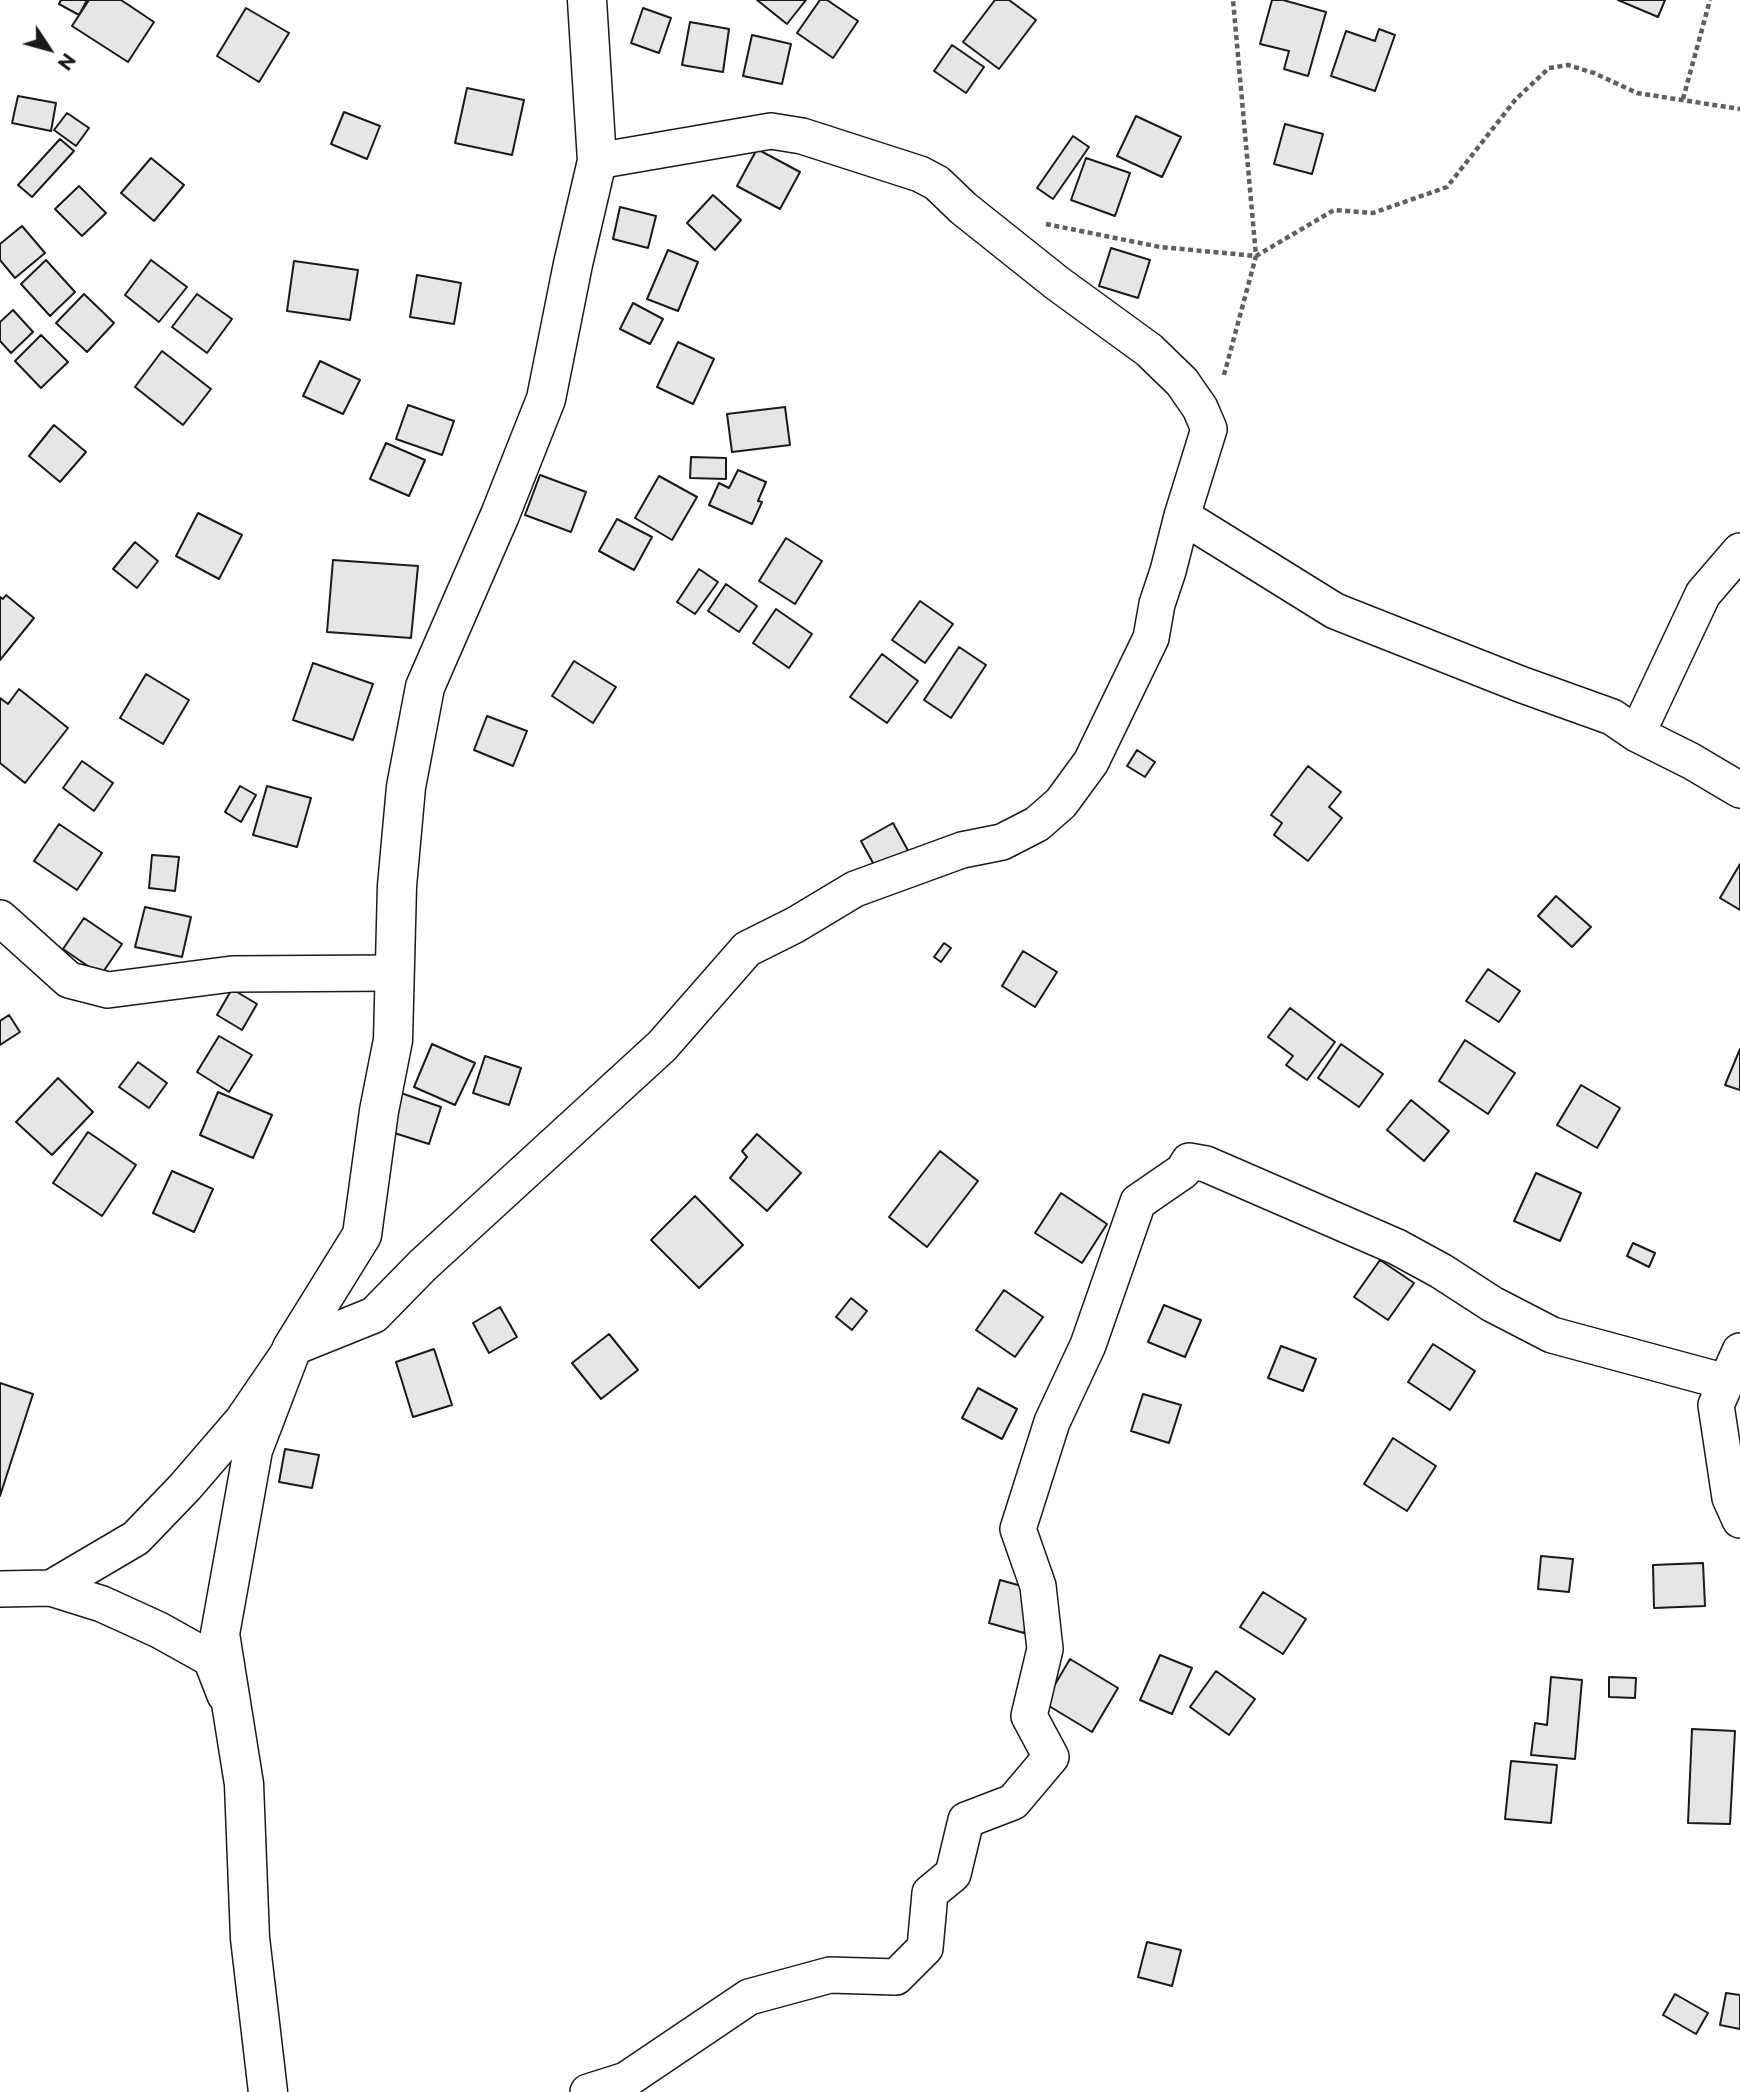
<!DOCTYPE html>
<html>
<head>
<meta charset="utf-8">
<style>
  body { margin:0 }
  #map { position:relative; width:1740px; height:2092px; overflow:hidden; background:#fff; font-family:Montserrat,sans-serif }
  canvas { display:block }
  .north { position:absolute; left:14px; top:14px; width:70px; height:70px; -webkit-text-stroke:5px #fff; paint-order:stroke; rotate:126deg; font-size:19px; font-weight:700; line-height:28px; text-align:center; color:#1a1a1a }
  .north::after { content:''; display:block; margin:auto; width:24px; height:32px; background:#1a1a1a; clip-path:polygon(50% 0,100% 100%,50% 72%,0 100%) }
</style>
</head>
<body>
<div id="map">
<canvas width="1740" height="2092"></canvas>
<div class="north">N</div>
</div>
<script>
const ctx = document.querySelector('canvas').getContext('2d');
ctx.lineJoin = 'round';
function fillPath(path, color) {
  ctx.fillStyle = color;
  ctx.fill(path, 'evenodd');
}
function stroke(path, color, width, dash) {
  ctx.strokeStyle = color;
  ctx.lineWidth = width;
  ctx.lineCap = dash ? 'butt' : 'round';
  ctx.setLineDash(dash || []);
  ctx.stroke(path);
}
const building = new Path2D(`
  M61,0H87L79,15L59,4Z
  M89,0H121L154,22L128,62L72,26Z
  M757,0H806L787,24Z
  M820,0H827L858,21L833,58L797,33Z
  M995,0H1009L1036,20L999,69L963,42Z
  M1272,0H1283L1326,12L1308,76L1284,69L1289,51L1260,44Z
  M1618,0H1665L1658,17Z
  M246,8L289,33L259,82L217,56Z
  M643,8L671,18L659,53L631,43Z
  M690,22L729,29L723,72L682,65Z
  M1379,29L1395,35L1375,91L1331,76L1346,31L1375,41Z
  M752,35L791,44L782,84L743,76Z
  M952,45L984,67L966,93L934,71Z
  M467,88L524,100L512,155L455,143Z
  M18,96L56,103L51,131L12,123Z
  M344,112L380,126L367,159L331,144Z
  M67,113L89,128L76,146L54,130Z
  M1136,116L1181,137L1162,177L1117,156Z
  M1285,124L1323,134L1312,174L1274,164Z
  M1073,136L1089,147L1053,199L1037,188Z
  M60,139L74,151L32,197L18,185Z
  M757,149L800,172L780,209L737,186Z
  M151,158L184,185L154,221L121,193Z
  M1086,158L1130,173L1115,216L1071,200Z
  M79,186L106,213L82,236L55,209Z
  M713,195L741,220L715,250L687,223Z
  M620,207L656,216L648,248L613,239Z
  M22,226L45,253L15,278L0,260V244Z
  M1111,248L1150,260L1138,298L1099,286Z
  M668,250L698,262L678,311L647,299Z
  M46,260L75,292L50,316L21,284Z
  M151,260L187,287L159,322L125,295Z
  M294,261L358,270L350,320L287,311Z
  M417,275L461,283L454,324L410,317Z
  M84,294L114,323L87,352L56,323Z
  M197,294L232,319L207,353L172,327Z
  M633,303L663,319L650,344L620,329Z
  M13,310L33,332L11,353L0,341V322Z
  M41,335L68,362L41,388L15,361Z
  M678,342L714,359L693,404L657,387Z
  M162,351L211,389L183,425L135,387Z
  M320,361L360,380L343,414L303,396Z
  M408,405L454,421L442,455L396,439Z
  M785,407L790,445L732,452L727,414Z
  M54,425L86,452L60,482L29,456Z
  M386,443L425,460L409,496L370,479Z
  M691,457L726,458V479L690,478Z
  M738,470L766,482L758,501L762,502L752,524L709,505L719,483L729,488Z
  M540,475L586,492L571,532L525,515Z
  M659,476L697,497L672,540L635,518Z
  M198,513L242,535L219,579L176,556Z
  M617,519L652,537L634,570L599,551Z
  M786,538L822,561L795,604L759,581Z
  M135,542L158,561L137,588L113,569Z
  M333,560L418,566L411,638L327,632Z
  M699,569L718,582L695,614L677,602Z
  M726,584L757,606L739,632L708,611Z
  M6,595L34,618L0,660V597L3,599Z
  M920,601L953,624L925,663L892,640Z
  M776,609L812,634L789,668L753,643Z
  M959,647L986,665L951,718L924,700Z
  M882,654L918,681L887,723L850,697Z
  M574,661L616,687L593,723L552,696Z
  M313,663L373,684L353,740L293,720Z
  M146,674L189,700L163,744L120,718Z
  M19,689L68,728L25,783L0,763V698L8,704Z
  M487,716L527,731L513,766L474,750Z
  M1137,750L1155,762L1145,777L1127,766Z
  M82,761L113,783L94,811L63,788Z
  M1308,766L1341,792L1329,807L1342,818L1308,861L1274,835L1282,823L1271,815Z
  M240,786L256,795L241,822L225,812Z
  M267,786L311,798L297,847L253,835Z
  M893,823L911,856L879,874L861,841Z
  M59,824L102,853L77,890L34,861Z
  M152,855L179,857L175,891L149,888Z
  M1740,864V910L1720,898Z
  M1556,896L1591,927L1572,947L1538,916Z
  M145,907L191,917L182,957L135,947Z
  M84,918L122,944L101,975L63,949Z
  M944,943L951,948L941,962L934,957Z
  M1023,951L1057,972L1035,1007L1002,986Z
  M1488,969L1520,991L1499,1022L1466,1001Z
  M232,989L257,1004L242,1030L217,1015Z
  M1290,1008L1335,1042L1307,1080L1286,1065L1293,1056L1268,1037Z
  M9,1015L20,1032L0,1045V1021Z
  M219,1036L252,1055L229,1092L197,1072Z
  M1465,1040L1515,1073L1488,1114L1439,1081Z
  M432,1044L475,1063L455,1105L414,1087Z
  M1341,1044L1383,1074L1359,1107L1318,1078Z
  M1740,1049V1090L1725,1085Z
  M485,1056L521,1068L509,1105L473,1093Z
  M138,1062L167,1083L149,1108L119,1087Z
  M58,1078L93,1112L52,1155L16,1122Z
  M1581,1085L1620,1108L1597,1148L1557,1125Z
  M218,1092L272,1115L253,1158L200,1135Z
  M401,1093L441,1107L429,1144L388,1131Z
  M1411,1100L1449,1131L1424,1161L1387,1130Z
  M88,1132L136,1165L102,1216L53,1183Z
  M757,1134L801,1173L767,1211L730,1178L747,1157L742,1151Z
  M940,1151L978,1181L927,1247L889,1217Z
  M172,1171L213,1189L194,1232L153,1213Z
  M1536,1173L1581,1193L1560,1241L1514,1221Z
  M1061,1193L1107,1224L1082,1263L1035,1233Z
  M695,1196L743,1245L699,1288L651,1240Z
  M1633,1243L1655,1253L1649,1267L1627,1256Z
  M1380,1260L1414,1283L1388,1320L1354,1297Z
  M1004,1290L1043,1317L1015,1357L976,1330Z
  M851,1298L867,1311L852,1330L836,1317Z
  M1164,1305L1201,1320L1185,1357L1148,1342Z
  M500,1307L517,1337L489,1353L473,1323Z
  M609,1334L638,1370L601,1399L572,1363Z
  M1433,1344L1475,1371L1450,1410L1408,1382Z
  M1281,1346L1316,1359L1303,1391L1268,1378Z
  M434,1349L452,1405L413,1417L396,1362Z
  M0,1383L33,1394L0,1496Z
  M978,1388L1017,1409L1002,1439L962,1418Z
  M1143,1394L1181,1405L1169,1443L1131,1431Z
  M1393,1438L1436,1466L1407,1511L1364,1484Z
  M285,1449L319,1455L312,1488L279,1482Z
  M1541,1556L1573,1559L1569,1592L1538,1589Z
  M1703,1563L1705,1606L1654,1608L1653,1565Z
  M1000,1580L1036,1590L1024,1633L989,1623Z
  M1263,1592L1306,1619L1283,1654L1240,1627Z
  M1160,1655L1192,1668L1172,1714L1140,1700Z
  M1070,1659L1118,1688L1092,1732L1044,1703Z
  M1216,1671L1255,1699L1229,1735L1190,1707Z
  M1551,1677L1582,1680L1575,1759L1531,1755L1535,1723L1547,1725Z
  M1609,1677L1636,1678L1635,1698L1609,1697Z
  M1692,1729L1735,1731L1730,1824L1688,1823Z
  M1511,1761L1557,1765L1551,1823L1505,1819Z
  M1147,1942L1181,1950L1172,1986L1138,1977Z
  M1726,1993L1740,1995V2029L1720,2025Z
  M1675,1994L1708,2013L1696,2034L1663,2015Z`);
const path = new Path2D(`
  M1683,99L1710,0
  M1046,224L1160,247L1256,256L1334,210L1373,213L1447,187L1516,99L1549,68L1568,65L1594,73L1637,93L1740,109
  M1224,375L1256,256L1233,0`);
const street = new Path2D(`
  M597,161L771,131L802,136L920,174L937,183L963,208L1057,283L1149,350L1182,382L1200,408L1209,429L1182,516L1335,611L1520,684L1612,717L1637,734L1691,761L1740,790
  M1637,734L1703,594L1740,551
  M0,918L69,980L108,990L232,974L394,973
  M1740,1351L1716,1405L1730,1498L1740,1520
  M51,1588L102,1604L159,1630L211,1659L225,1695
  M0,1589L51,1588L136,1538L185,1487L242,1421L292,1348L374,1315L423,1265L662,1046L747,949L795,925L855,889L962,850L1002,842L1037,824L1061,803L1091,762L1151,638L1157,604L1168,571L1182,516
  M588,2092L626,2080L749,1997L830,1975L896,1977L925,1948L930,1893L953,1874L966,1820L1013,1802L1051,1757L1029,1716L1045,1649L1038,1586L1018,1529L1052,1422L1088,1345L1138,1202L1183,1171L1189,1161L1206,1164L1397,1247L1441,1271L1492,1304L1552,1335L1726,1382`);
const secondary = new Path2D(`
  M268,2092L250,1938L244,1784L220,1634L253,1450L292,1348L362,1235L379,1111L393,1040L397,886L406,787L425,687L500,515L546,399L573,264L597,161L587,0`);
fillPath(building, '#e6e6e6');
stroke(building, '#1a1a1a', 2);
stroke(street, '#1a1a1a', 38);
stroke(secondary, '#1a1a1a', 41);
stroke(path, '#5f5f5f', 4.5, [5, 3.5]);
stroke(street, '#fff', 35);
stroke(secondary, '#fff', 38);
</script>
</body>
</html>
